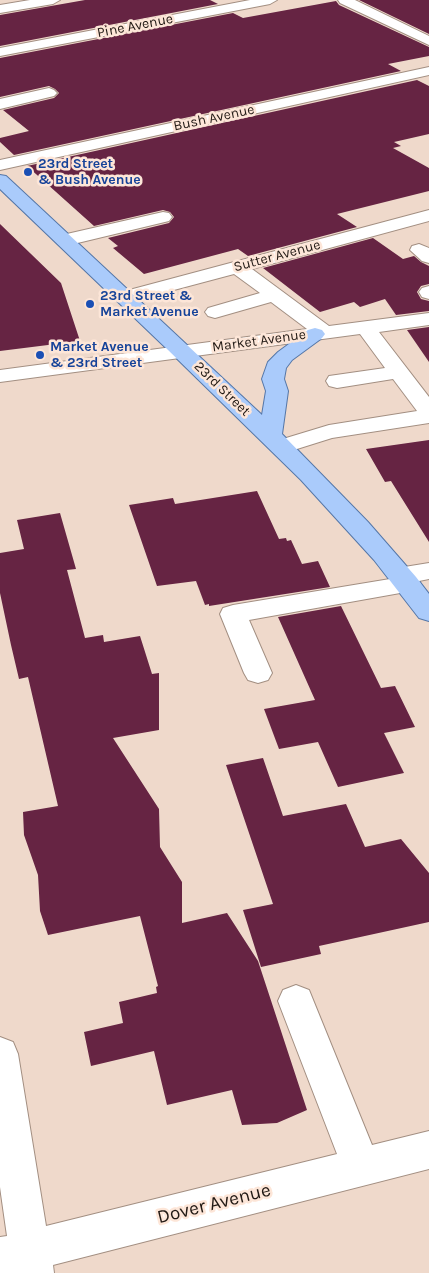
<!DOCTYPE html>
<html>
<head>
<meta charset="utf-8">
<style>
  body { margin:0 }
  canvas { display:block; background:#efd9cb }
</style>
</head>
<body>
<canvas width="429" height="1273"></canvas>
<script>
const ctx = document.querySelector('canvas').getContext('2d');
ctx.lineJoin = 'round';
function fillPath(path, color) {
  ctx.fillStyle = color;
  ctx.fill(path, 'evenodd');
}
function stroke(path, color, width, dash) {
  ctx.strokeStyle = color;
  ctx.lineWidth = width;
  ctx.lineCap = dash ? 'butt' : 'round';
  ctx.setLineDash(dash || []);
  ctx.stroke(path);
}
function drawText(font, color, halo, rows, align = 'center') {
  ctx.font = font + ' Karla,sans-serif';
  ctx.lineWidth = 5;
  ctx.setLineDash([]);
  ctx.textBaseline = 'middle';
  ctx.strokeStyle = halo;
  ctx.fillStyle = color;
  for (const [text, x, y, turn = 0] of rows) {
    ctx.save();
    ctx.translate(x, y);
    ctx.rotate((+turn || 0) * Math.PI / 180);
    ctx.textAlign = isNaN(turn) ? turn : align;
    if (halo) ctx.strokeText(text, 0, 0);
    ctx.fillText(text, 0, 0);
    ctx.restore();
  }
}
const building = new Path2D(`
  M85,0H210L218,4L0,46V15Z
  M359,0H429V34Z
  M336,1L339,5L429,47V56L388,64L401,71L14,155L0,142V138L29,131L3,110L54,98L59,93L55,89L49,86L0,97V58L233,13L243,18Z
  M417,80L429,86V134L394,142L401,146L393,148L429,168V191L337,214L357,227L248,256L238,249L144,274L113,248L118,246L108,238L169,223L174,217L170,212L163,210L94,226L27,166Z
  M0,224L61,283L80,341L0,351Z
  M373,238L403,259L414,256L421,262L429,266V284L421,286L417,292L421,299L429,301V311L396,315L385,299L360,307L354,302L320,312L263,268Z
  M429,327V362L407,330Z
  M429,440V542L391,481L385,482L366,449Z
  M257,491L279,539L286,538L287,541L291,540L302,564L318,561L330,587L209,606V604L205,605L196,581L157,586L129,505L173,498L175,504Z
  M60,513L76,569L67,570L85,638L103,635L104,642L140,636L152,674L159,673V730L113,738L159,809L160,847L182,882V923L227,913L258,961L307,1110L277,1123L242,1125L232,1090L167,1105L154,1051L91,1066L84,1032L123,1023L119,1002L157,993L156,987L158,986L140,916L48,935L40,911L38,875L24,835L23,812L58,806L28,677L19,679L11,645L0,593V553L24,549L17,520Z
  M341,606L381,688L395,686L415,727L384,733L404,773L338,787L318,742L279,749L264,709L315,700L278,617Z
  M263,758L283,816L346,804L365,847L401,839L429,873V922L319,946L321,954L261,967L243,910L273,904L226,765Z`);
const minor = new Path2D(`
  M30,0H60L53,4L0,13V5Z
  M250,0H277L270,4L0,56V48Z
  M338,0H355L429,36V45L340,3Z
  M429,67V75L0,170V160Z
  M49,88L54,90L57,93L54,96L0,109V99Z
  M429,210V221L252,269L329,326L429,313V325L379,332L429,397V423L332,438L281,454L273,452L269,447L273,442L329,425L417,411L393,379L337,388L329,386L326,381L329,376L385,368L360,334L0,382V370L307,329L271,302L215,318L208,316L205,312L208,308L260,293L234,274L125,303L118,301L115,297L118,293Z
  M163,212L169,213L172,217L169,221L65,246L58,244L56,240L58,236Z
  M419,244L429,248V263L422,261L410,250L412,246Z
  M429,286V299L422,297L419,292L422,288Z
  M429,563V579L419,581L421,584L417,590L249,620L272,673L268,680L258,683L248,680L244,673L220,614L223,608L233,605L390,579L388,575L392,569Z
  M296,985L309,990L372,1145L429,1131V1169L53,1265L54,1273H0V1237L7,1236L0,1187V1037L13,1042L18,1054L46,1226L337,1154L278,1001L283,990Z`);
const major = new Path2D(`
  M0,175L6,176L35,203L262,415L266,391L262,379L268,362L278,352L308,330L315,328L322,330L325,334L322,338L292,360L286,368L284,379L288,391L282,434L368,522L416,577L429,594V621L419,618L374,560L301,480L166,348L0,189Z`);
const markers = [
  [28,172,5,"#1a4fb4"],
  [90,304,5,"#1a4fb4"],
  [40,355,5,"#1a4fb4"]
];
const farStreetnames = [
  ["Pine Avenue",135,26,-11],
  ["Bush Avenue",214,118,-12],
  ["Sutter Avenue",277,256,-15],
  ["Market Avenue",259,341,-8],
  ["23rd Street",222,389,44]
];
const farTransitnames = [
  ["23rd Street",38,164],
  ["& Bush Avenue",38,180],
  ["23rd Street &",100,296],
  ["Market Avenue",100,312],
  ["Market Avenue",50,347],
  ["& 23rd Street",50,363]
];
const nearStreetnames = [
  ["Dover Avenue",214,1204,-14]
];
fillPath(building, '#662443');
stroke(minor, '#a38f82', 2);
stroke(major, '#5577a8', 2);
fillPath(minor, '#fff');
fillPath(major, '#aacbfb');
for (const [x, y, r, color] of markers) {
  const dot = new Path2D();
  dot.arc(x, y, r, 0, 2 * Math.PI);
  ctx.fillStyle = color;
  ctx.fill(dot);
  stroke(dot, '#fde6d8', 2);
}
drawText('14px', '#211914', '#fde6d8', farStreetnames);
drawText('bold 14px', '#164399', '#fde6d8', farTransitnames, 'left');
drawText('19px', '#211914', '#fde6d8', nearStreetnames);
</script>
</body>
</html>
